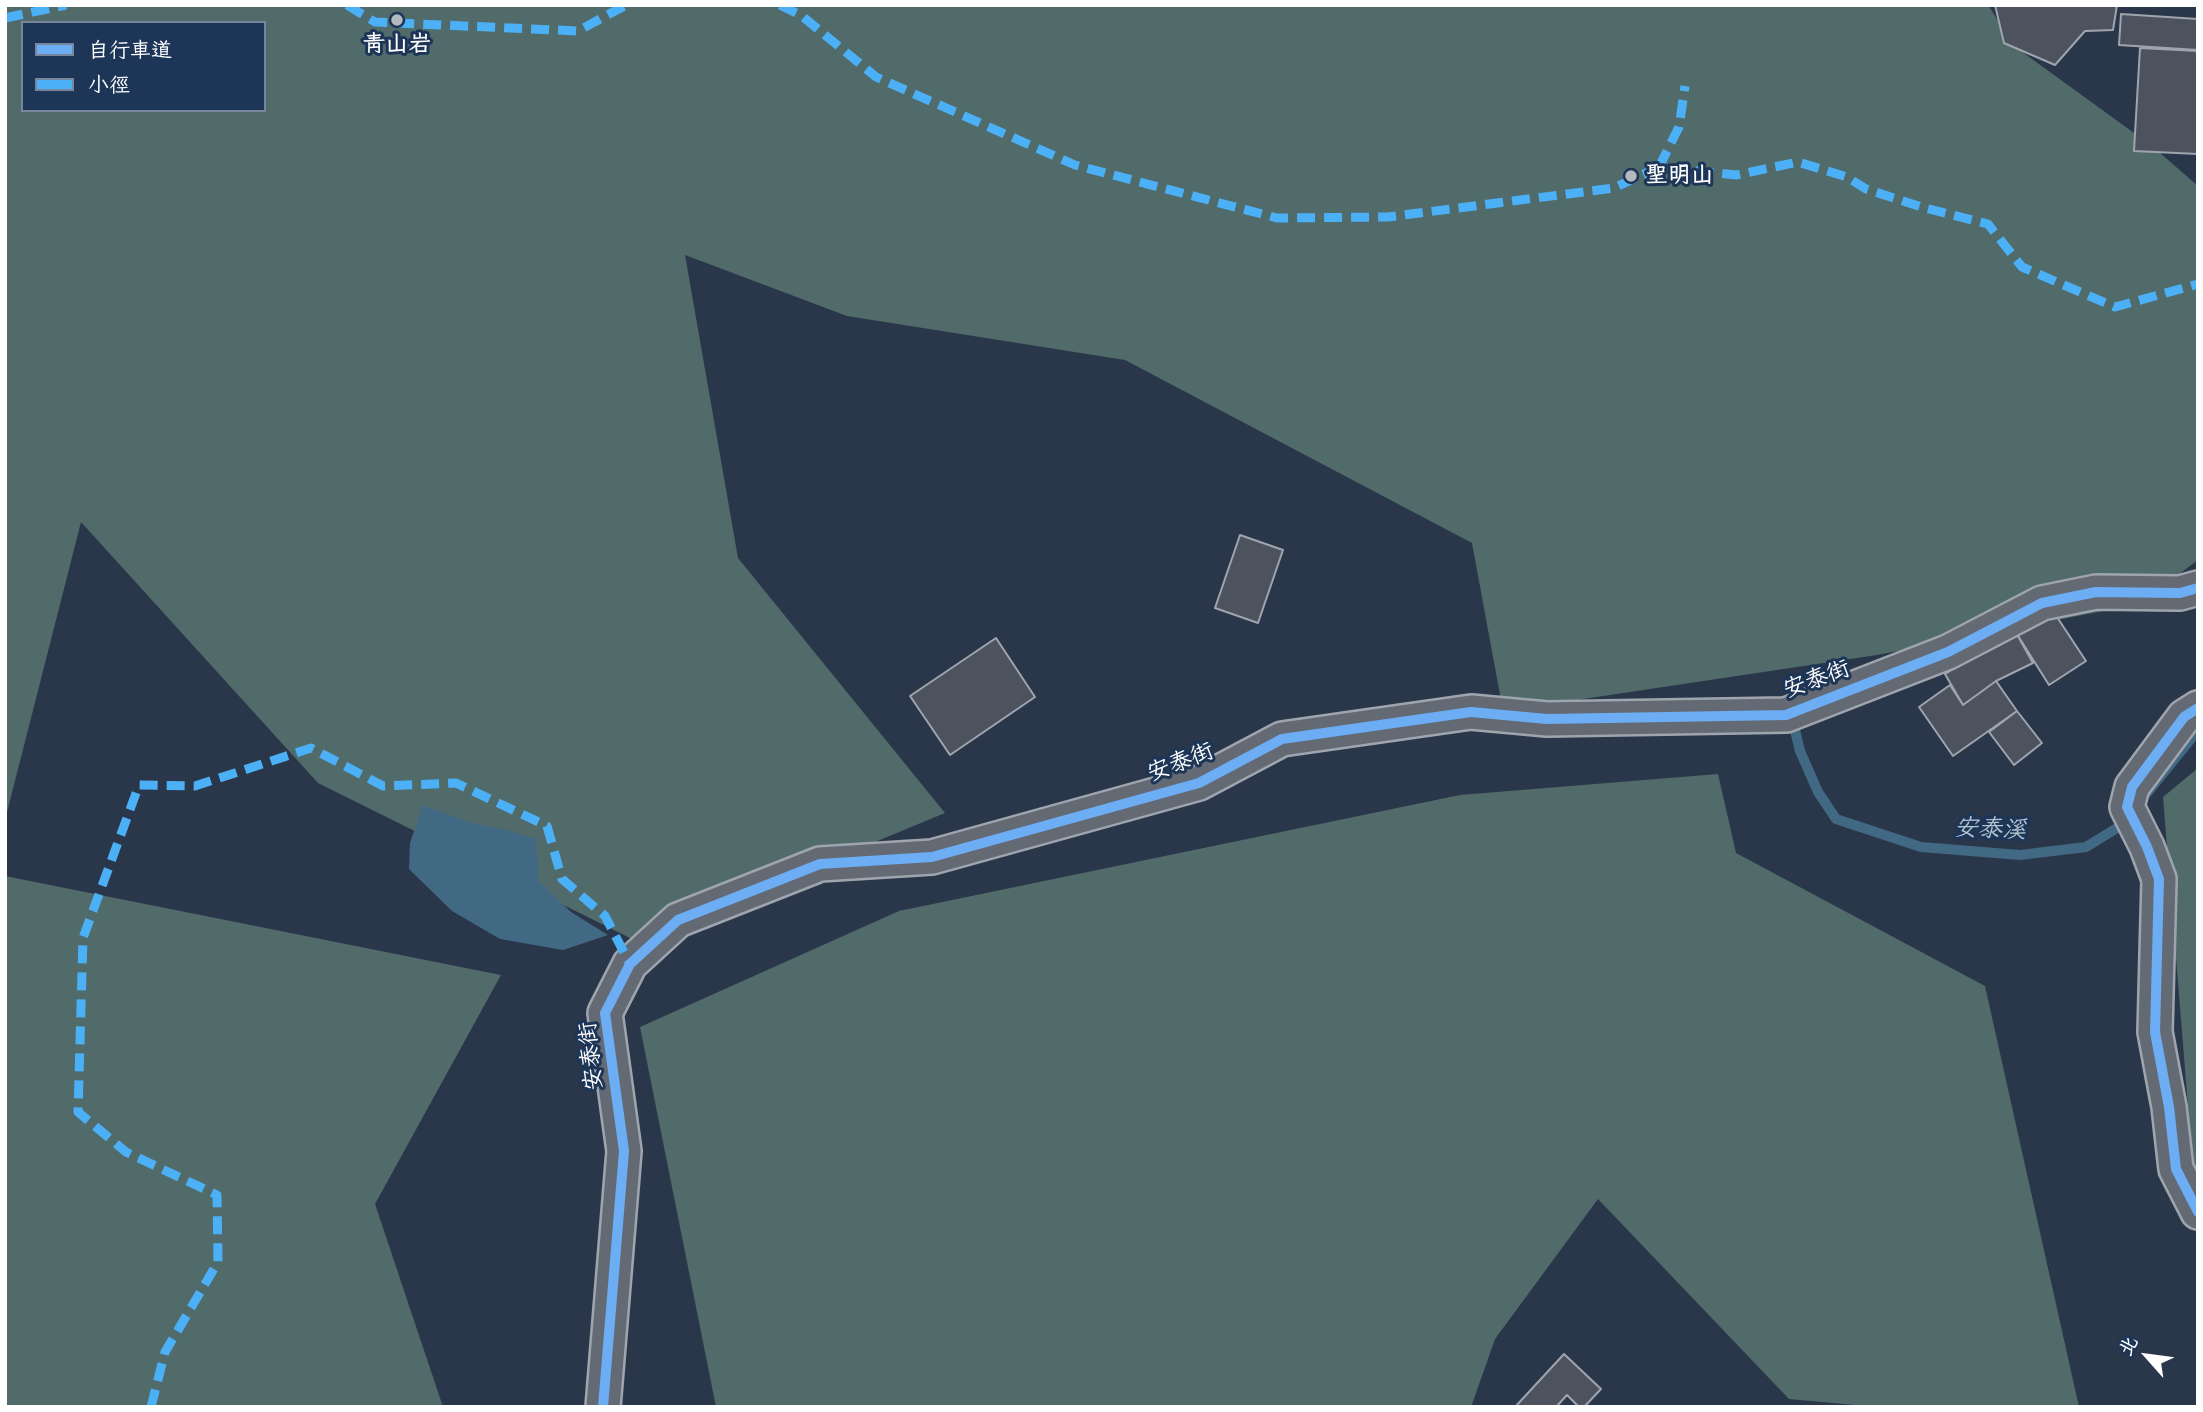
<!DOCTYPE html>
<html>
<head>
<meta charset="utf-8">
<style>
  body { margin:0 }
  #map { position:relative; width:2203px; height:1412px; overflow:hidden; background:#2a374a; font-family:Sriracha,"LXGW WenKai TC",sans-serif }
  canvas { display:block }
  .frame { position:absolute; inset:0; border:7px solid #fff; pointer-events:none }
  .legend { position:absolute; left:21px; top:21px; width:245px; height:91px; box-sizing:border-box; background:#1d3557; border:2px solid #77869a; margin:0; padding:9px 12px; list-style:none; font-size:21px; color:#fff }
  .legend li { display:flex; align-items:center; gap:14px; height:35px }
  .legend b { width:35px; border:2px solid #77869a }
  .north { position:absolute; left:2112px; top:1321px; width:70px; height:70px; -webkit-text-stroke:5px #1d3557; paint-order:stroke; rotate:298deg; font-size:19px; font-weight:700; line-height:28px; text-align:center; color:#fff }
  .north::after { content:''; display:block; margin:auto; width:24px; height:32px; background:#fff; clip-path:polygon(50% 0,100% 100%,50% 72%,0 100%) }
</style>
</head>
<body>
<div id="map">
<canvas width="2203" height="1412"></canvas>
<div class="frame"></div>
<ul class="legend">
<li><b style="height:9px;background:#6dadf4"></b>自行車道</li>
<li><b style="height:9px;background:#4cb0f7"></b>小徑</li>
</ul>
<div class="north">北</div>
</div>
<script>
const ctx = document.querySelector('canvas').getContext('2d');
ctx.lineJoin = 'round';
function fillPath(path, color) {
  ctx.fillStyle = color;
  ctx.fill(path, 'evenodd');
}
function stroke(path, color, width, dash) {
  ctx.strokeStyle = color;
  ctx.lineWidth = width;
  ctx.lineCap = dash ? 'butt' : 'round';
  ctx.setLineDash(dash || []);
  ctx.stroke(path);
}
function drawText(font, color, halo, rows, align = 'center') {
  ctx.font = font + ' Sriracha,"LXGW WenKai TC",sans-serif';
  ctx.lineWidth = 6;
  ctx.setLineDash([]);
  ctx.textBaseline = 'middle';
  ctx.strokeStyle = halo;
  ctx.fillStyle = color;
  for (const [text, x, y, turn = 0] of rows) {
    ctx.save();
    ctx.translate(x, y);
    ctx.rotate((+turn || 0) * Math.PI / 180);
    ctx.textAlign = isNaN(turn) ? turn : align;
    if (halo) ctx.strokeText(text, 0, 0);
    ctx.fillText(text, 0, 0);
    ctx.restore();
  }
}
const green = new Path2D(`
  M5,5H1988L2014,46L2152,146L2198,186V560L2139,604L1877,655L1503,711L1472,543L1125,360L847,316L685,255L738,558L945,813L636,941L318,783L81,522L5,820ZM23,23H264V110H23Z
  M2198,768V1230L2163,797Z
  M1718,774L1736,853L1985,986L2079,1407H1877L1789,1399L1598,1199L1495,1339L1471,1407H716L640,1027L899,911L1460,795Z
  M5,876L501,975L375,1204L443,1407H5Z`);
const water = new Path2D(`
  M423,805L471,823L506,830L536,839L539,881L571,912L608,935L563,950L500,939L452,911L409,869L410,843Z`);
const stream = new Path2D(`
  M1794,726L1800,751L1818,792L1836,819L1921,847L2020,855L2086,847L2117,828L2127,816
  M2147,793L2198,730`);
const building = new Path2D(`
  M1995,5H2117L2113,30L2085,31L2055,65L2004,43Z
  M2121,14L2198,19V50L2119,45Z
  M2140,48L2198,51V154L2134,151Z
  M1240,535L1283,550L1258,623L1215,608Z
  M2051,608L2086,661L2049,685L2015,631Z
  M2015,631L2033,663L1996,681L1963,705L1945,674Z
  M996,638L1035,697L950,755L910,696Z
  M1996,681L2017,711L1953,756L1919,707L1950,685L1963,705Z
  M2017,711L2042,743L2014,765L1989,732Z
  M1564,1354L1601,1389L1584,1407H1579L1567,1395L1556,1407H1515Z`);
const street = new Path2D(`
  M2198,708L2184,717L2132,787L2127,807L2147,847L2159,879L2155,1032L2169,1107L2176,1169L2198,1212
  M603,1407L624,1151L605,1013L630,964L678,920L820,864L932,857L1199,783L1282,739L1471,712L1547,719L1786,715L1948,652L2042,603L2096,592L2180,593L2198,588`);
const quiet = new Path2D(`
  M347,5L375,22L578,31L626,5
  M780,5L802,16L876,77L1075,165L1277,218L1388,217L1614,188L1659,167L1736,175L1798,162L1847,177L1866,189L1925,208L1988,224L2022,267L2115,307L2198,284
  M5,18L66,5
  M1659,167L1679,127L1685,86
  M151,1407L165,1352L218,1262L217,1195L126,1152L78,1112L83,938L139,785L195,786L311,748L383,786L456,783L547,826L562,879L605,916L630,964`);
const cycleway = new Path2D(`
  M2198,708L2184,717L2132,787L2127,807L2147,847L2159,879L2155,1032L2169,1107L2176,1169L2198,1212
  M603,1407L624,1151L605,1013L630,964L678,920L820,864L932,857L1199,783L1282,739L1471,712L1547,719L1786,715L1948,652L2042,603L2096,592L2180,593L2198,588`);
const markers = [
  [397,20,7,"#b4b9c0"],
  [1631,176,7,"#b4b9c0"]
];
const poiNames = [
  ["青山岩",397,45],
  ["聖明山",1645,176,"left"]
];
const streetNames = [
  ["安泰街",1817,680,-20],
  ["安泰街",1181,763,-21],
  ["安泰街",592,1056,-96]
];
const waterNames = [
  ["安泰溪",1990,830,2]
];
fillPath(green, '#516b6b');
fillPath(water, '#426984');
stroke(stream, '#426984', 10);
fillPath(building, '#4d525f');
stroke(building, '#9fa5ae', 2);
stroke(street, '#9fa5ae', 38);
stroke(street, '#636a74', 33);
stroke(quiet, '#4cb0f7', 9, [18, 9]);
stroke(cycleway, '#6dadf4', 10);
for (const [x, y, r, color] of markers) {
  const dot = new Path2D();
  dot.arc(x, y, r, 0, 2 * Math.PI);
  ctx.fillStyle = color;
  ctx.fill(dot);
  stroke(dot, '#1d3557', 2.5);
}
drawText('bold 23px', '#fff', '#1d3557', poiNames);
drawText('23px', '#fff', '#1d3557', streetNames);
drawText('italic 24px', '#b4c5d0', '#1d3557', waterNames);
</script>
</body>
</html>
